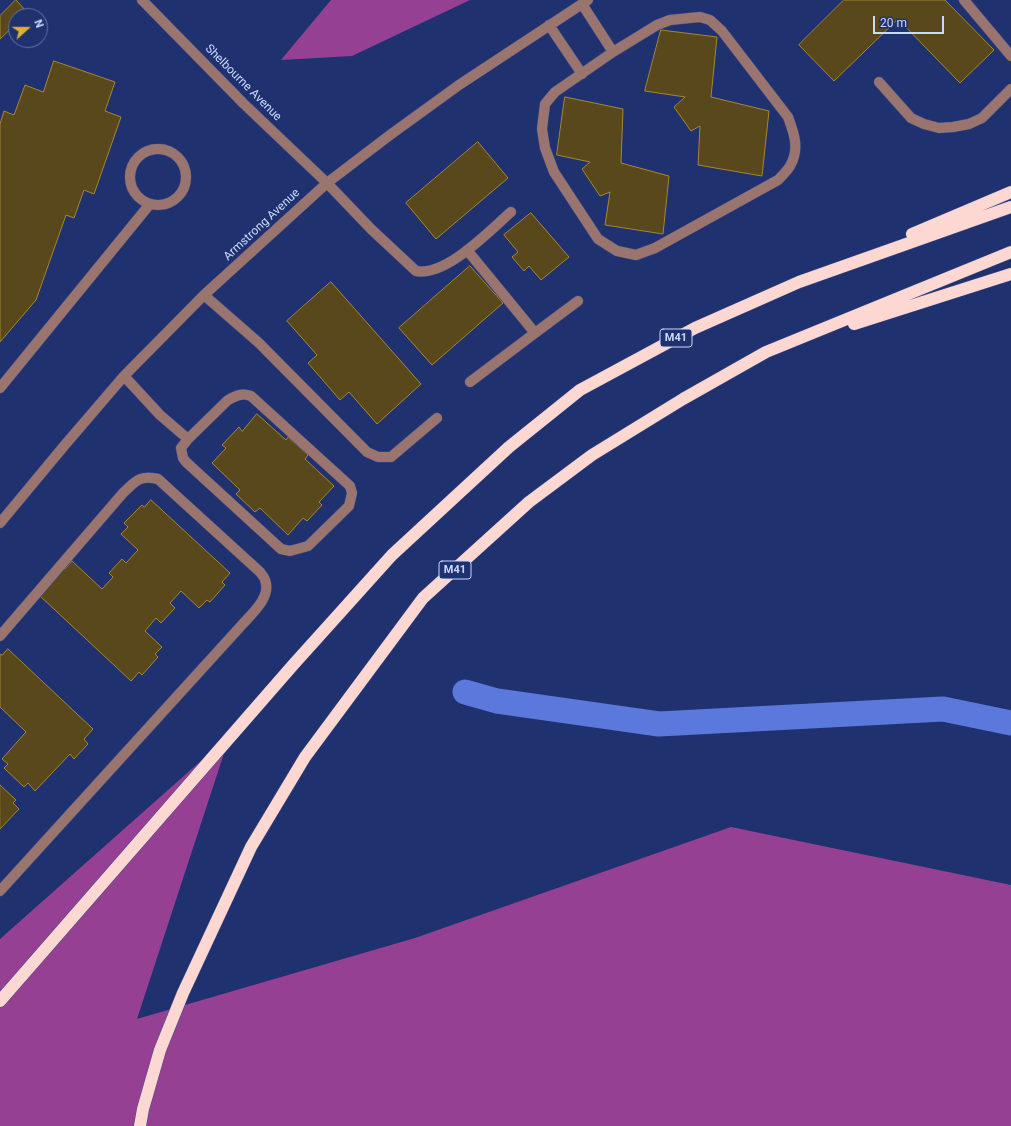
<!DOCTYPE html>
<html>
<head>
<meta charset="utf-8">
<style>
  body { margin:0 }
  #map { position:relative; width:1011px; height:1126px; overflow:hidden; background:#20316f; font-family:Roboto,sans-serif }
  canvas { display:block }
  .north { position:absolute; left:8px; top:8px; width:40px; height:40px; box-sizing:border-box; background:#20316f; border:1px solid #6474a8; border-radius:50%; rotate:69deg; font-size:11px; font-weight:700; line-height:16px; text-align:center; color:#cad9fe }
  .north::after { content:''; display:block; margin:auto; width:14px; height:18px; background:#ddb133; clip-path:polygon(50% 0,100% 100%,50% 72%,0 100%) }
  .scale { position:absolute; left:873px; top:16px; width:71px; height:18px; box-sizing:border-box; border:2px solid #cad9fe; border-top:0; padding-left:5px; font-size:12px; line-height:14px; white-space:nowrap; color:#cad9fe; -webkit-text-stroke:3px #20316f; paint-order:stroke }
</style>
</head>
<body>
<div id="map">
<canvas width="1011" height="1126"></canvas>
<div class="north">N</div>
<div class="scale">20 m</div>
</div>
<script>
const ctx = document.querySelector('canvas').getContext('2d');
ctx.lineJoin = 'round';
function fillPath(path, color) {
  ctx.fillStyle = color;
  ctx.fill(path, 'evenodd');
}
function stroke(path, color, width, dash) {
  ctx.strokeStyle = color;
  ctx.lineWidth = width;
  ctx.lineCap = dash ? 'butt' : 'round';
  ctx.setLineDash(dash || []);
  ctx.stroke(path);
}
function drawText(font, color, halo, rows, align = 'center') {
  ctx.font = font + ' Roboto,sans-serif';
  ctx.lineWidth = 3.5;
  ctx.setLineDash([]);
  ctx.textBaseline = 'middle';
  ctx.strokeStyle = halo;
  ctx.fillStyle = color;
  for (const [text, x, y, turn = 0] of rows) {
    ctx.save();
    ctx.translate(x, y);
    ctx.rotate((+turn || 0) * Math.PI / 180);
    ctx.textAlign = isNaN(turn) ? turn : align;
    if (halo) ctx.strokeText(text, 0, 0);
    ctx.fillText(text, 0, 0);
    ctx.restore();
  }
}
const forest = new Path2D(`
  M331,0H470L352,56L281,60Z
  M230,735L137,1019L415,938L731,827L1011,885V1126H0V939Z`);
const canal = new Path2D(`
  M465,692L497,701L659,724L943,709L1011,723`);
const building = new Path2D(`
  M16,0L28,13L25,16H16V24L0,39V16Z
  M844,0H945L994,50L960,83L898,19L834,81L799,45Z
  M661,30L717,37L711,97L769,111L762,176L698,165L700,126L691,131L674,107L685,97L645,91Z
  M54,61L115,82L105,111L121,117L94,194L84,190L74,218L66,215L36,300L0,342V124L4,111L14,115L25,85L43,92Z
  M565,97L623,109L621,163L669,176L663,234L605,225L610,192L600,196L582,169L590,162L557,155Z
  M478,142L508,178L436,239L406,203Z
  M531,213L569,257L541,280L529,266L524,271L512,257L518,252L504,235Z
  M470,266L503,303L432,365L399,328Z
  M331,282L421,384L377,424L349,392L340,400L308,363L317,355L287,321Z
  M257,414L286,440L288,437L308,455L305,459L334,486L319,502L322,505L307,521L303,518L288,535L260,508L255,512L236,494L240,490L212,463L226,448L222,445L239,427L242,431Z
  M151,500L230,573L222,582L225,585L210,602L207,600L199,608L181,591L170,603L175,608L161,623L156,618L145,631L162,647L155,654L158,657L142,675L139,672L131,681L40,596L62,567L65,569L72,561L102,589L113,577L109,573L122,559L126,563L138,550L121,534L128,527L124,523L142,505L144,507Z
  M8,649L93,729L84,739L88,744L74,759L70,754L35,791L28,783L24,787L4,768L8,764L2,759L26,732L0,707V654L2,655Z
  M0,785L16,800L13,803L19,809L0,829Z`);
const minor = new Path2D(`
  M142,0L244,104L327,183L371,229L416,271C446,277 489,231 511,212
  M964,0L1011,56
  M582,4L613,52
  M700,17L710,20L722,31L788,117C794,133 800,149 790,166C787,171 782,176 778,180L655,248L636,255L617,251L598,239L554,172L545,148L542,129L545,104L555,92L613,52L657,25L670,20Z
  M549,25L582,74
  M879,82L911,118L924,124L939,128L953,127L969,124L982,118L1011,89
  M130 177a28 28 0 1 1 56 0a28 28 0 1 1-56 0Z
  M467,250L535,333L578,301
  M204,295L259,343L367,452L378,457H391L437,418
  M124,376L160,415L188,439L228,400C237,395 242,393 251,396L350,486L352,493L349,506L308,546L290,551L281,549L186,462L183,458L181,448L188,439
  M470,382L535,333
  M0,388L150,204
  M0,523L64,446L124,376L204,295L327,183L390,135L459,85L588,0
  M0,636L123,493C136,481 139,475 158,479L260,572C262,575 265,578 265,580C272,598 250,615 240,627L0,891`);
const highway = new Path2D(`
  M912,234L1011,192
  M854,324L1011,274
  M0,1001L293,665L392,555L509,447L580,390L695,328L799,282L1011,207
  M140,1126L143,1109L160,1050L183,993L251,847L305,757L423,598L529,502L592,455L683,399L766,352L1011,252`);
const shields = [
  [676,338,32],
  [455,570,32]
];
const shieldNames = [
  ["M41",676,338],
  ["M41",455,570]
];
const streetNames = [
  ["Shelbourne Avenue",243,83,45],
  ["Armstrong Avenue",262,225,-43]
];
fillPath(forest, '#954093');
stroke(canal, '#5b79dc', 25);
fillPath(building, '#59481b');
stroke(building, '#a68731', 1);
stroke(minor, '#3b4c86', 11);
stroke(highway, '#3b4c86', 13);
stroke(minor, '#9a746e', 10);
stroke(highway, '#fdd7d1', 12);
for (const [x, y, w] of shields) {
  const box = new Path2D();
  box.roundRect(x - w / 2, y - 9, w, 18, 3);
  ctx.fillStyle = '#20316f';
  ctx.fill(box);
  stroke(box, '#cad9fe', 1);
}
drawText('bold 11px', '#cad9fe', null, shieldNames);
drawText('12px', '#cad9fe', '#20316f', streetNames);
</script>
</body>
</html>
